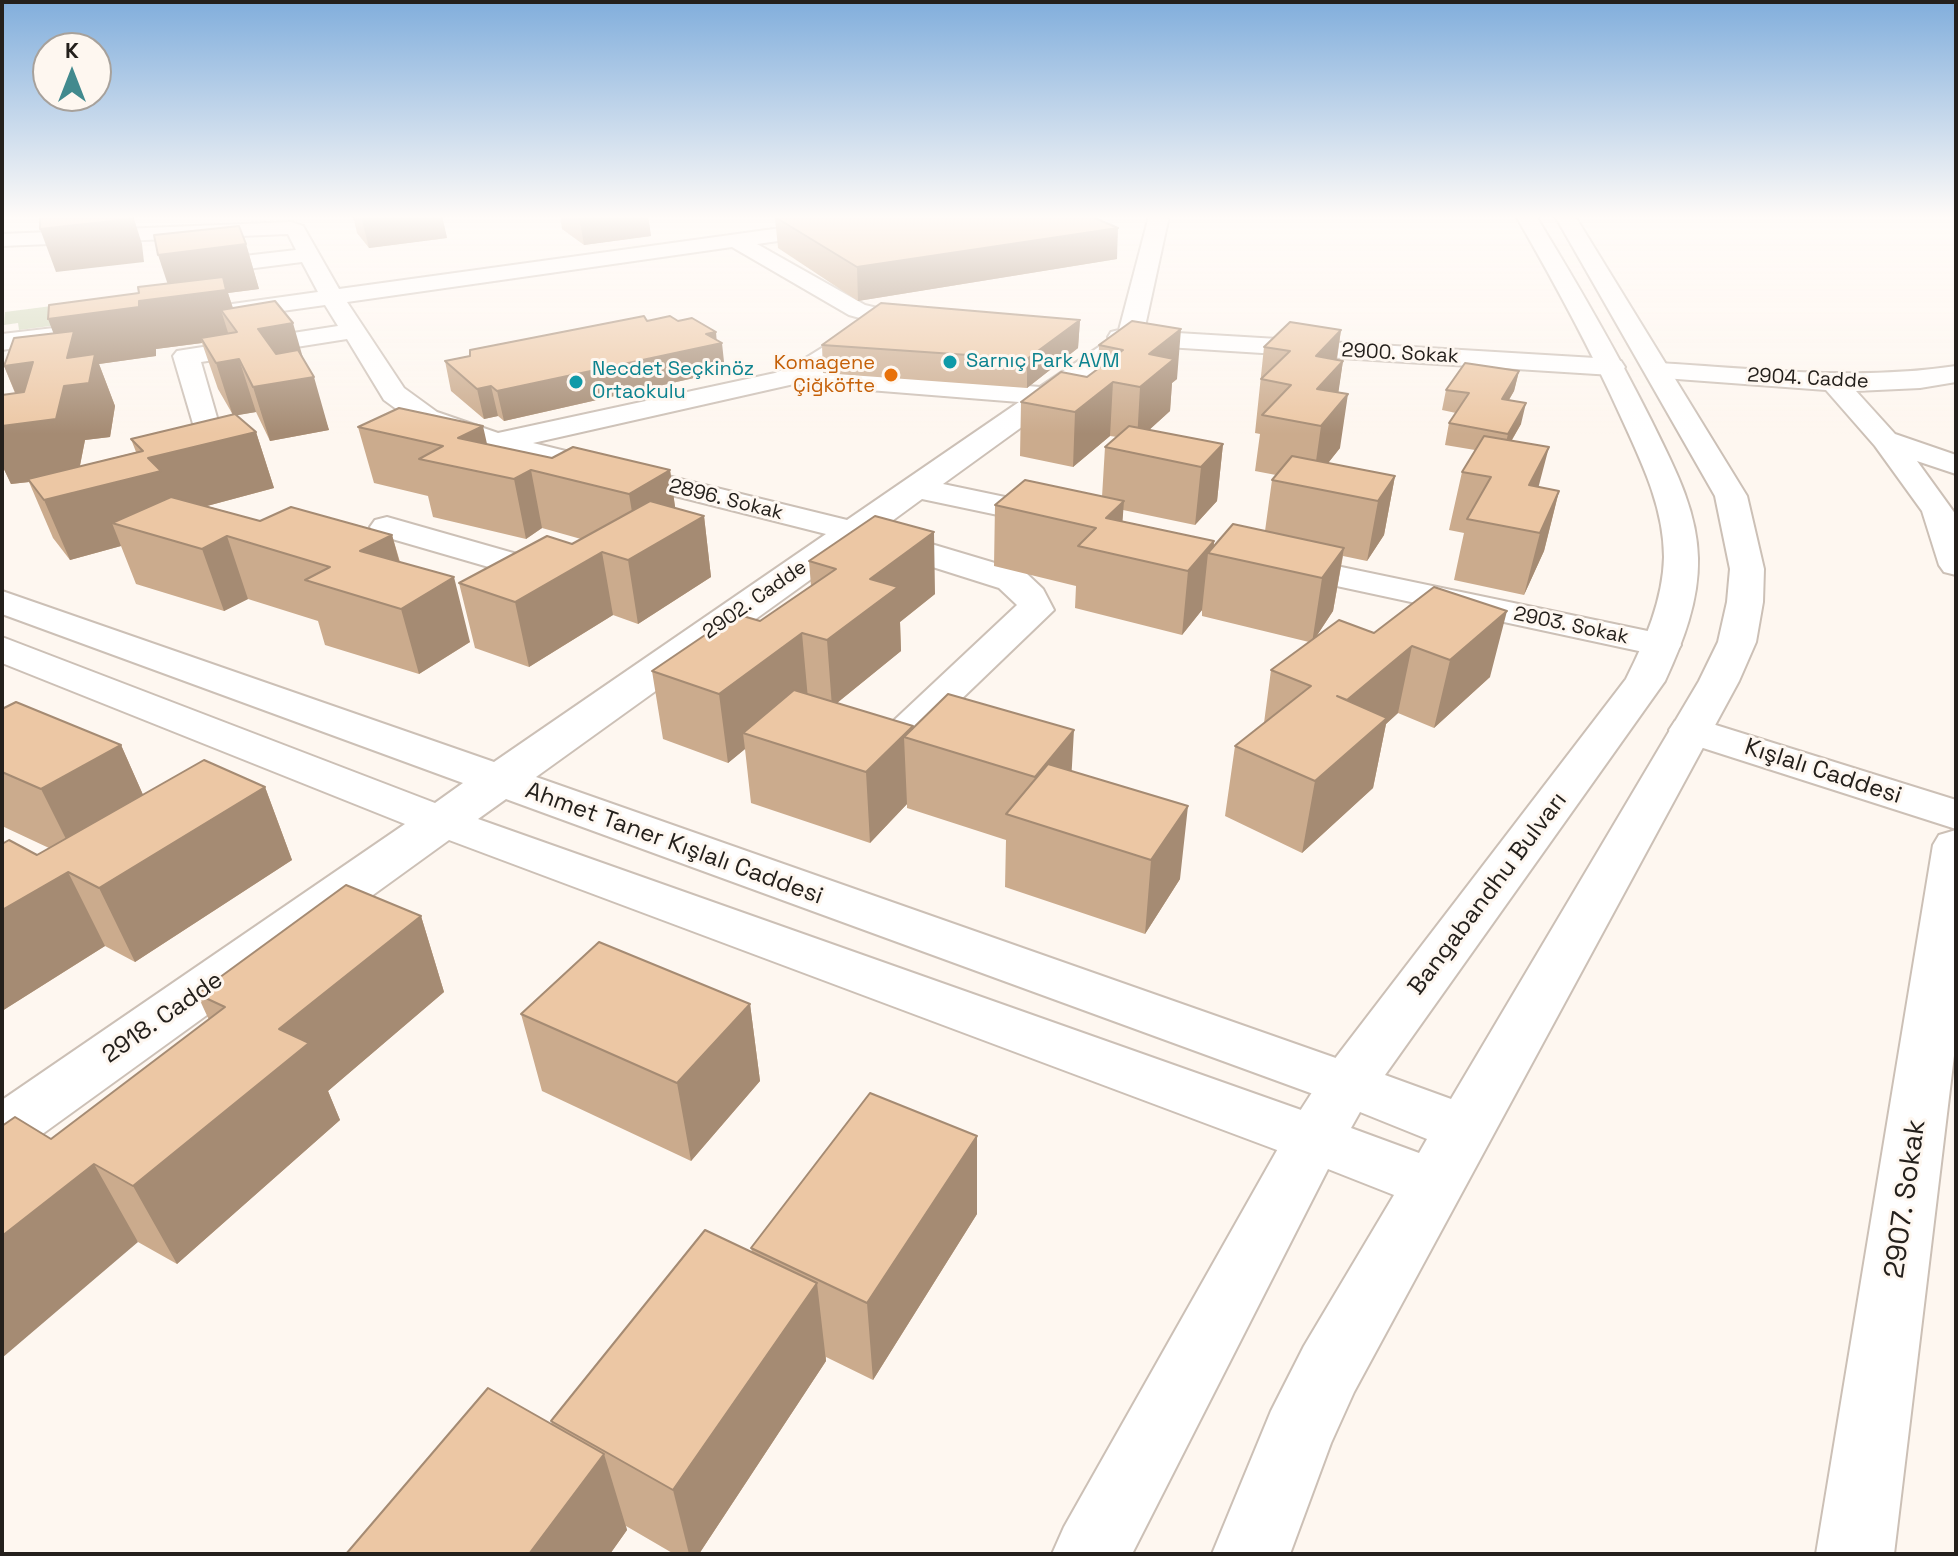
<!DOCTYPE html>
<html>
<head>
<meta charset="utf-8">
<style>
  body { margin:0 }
  #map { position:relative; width:1958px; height:1556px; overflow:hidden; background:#fef7f0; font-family:"Space Grotesk",sans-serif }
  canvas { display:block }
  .frame { position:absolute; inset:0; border:4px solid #24201c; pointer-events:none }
  .north { position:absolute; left:32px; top:32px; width:80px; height:80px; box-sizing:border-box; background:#fef7f0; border:2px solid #a7a19b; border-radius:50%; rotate:0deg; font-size:22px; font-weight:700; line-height:32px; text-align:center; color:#24201c }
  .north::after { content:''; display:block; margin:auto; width:28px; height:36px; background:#428a8e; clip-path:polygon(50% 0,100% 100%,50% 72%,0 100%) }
</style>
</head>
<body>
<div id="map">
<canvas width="1958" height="1556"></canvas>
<div class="frame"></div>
<div class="north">K</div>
</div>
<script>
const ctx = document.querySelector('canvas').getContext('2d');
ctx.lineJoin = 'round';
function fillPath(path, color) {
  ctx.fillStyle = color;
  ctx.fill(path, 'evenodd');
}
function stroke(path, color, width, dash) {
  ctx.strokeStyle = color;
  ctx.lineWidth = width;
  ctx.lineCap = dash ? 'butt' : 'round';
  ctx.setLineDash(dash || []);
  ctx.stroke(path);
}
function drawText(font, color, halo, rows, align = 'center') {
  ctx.font = font + ' "Space Grotesk",sans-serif';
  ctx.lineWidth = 6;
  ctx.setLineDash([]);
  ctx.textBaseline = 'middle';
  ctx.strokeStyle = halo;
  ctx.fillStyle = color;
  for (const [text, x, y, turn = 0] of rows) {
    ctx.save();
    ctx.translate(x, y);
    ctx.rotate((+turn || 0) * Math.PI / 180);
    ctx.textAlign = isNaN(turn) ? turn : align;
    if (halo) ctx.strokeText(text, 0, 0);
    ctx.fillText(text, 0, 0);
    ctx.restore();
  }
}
const green = new Path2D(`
  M75,303L74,323L19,330L18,323L4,325L5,312Z`);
const minor = new Path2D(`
  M868,216H923L913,222L757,244L865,305L894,312L897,317L894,322L881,323L880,331L822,370L1040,387L1109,340L1108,337L1111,332L1119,330L1149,216H1169L1144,331L1612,359L1621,361L1625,367L1621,373L1612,375L1135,345L943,484L1067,510L1071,517L1067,524L1055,527L922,499L881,529L1025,572L1043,589L1054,610L924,735L909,739L894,735L888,726L1017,605L999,588L860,544L536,777L1367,1069L1376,1084L1367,1099L1347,1106L1327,1099L506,799L478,819L1335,1122L1344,1139L1335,1156L1314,1163L1293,1156L449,840L23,1148L2,1154V1100L405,824L2,663V637L435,803L463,783L2,614V591L494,762L826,534L485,448L417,424L384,400L347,339L201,362L218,421L214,427L204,430L194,427L173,356L177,351L338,326L325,305L218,320L210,318L206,313L210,308L218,306L318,292L302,262L192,276L181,269L192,262L296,250L288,234L2,246V234L291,222L303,226L339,289ZM732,247L849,315L867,320L796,364L775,373L498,433L437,412L404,388L347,302ZM794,384L1019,402L847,520L533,443Z
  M71,326L80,328L83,333L80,338L2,350V334Z
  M1659,363C1759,369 1857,381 1956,366V382L1920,388L1856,391L1895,434L1956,455V474L1917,461L1956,515V575L1944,572L1939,565L1922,511L1875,446L1826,390L1650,377L1646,371L1650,365Z
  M387,517L573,570L579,577L573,584L561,588L375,534L370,527L375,520Z
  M1279,554L1662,634L1676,637L1681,645L1676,653L1662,656L1267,571L1262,564L1267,557Z
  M1690,717L1956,800V829L1675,739L1669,730L1675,721Z
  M1956,830V1039L1894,1554H1816L1933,845L1939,835Z`);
const major = new Path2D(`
  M1516,216H1536C1577,283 1616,350 1651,420C1672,463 1697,508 1698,558C1699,601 1683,642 1665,681L1385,1075L1451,1099L1699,681L1718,642L1727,602L1730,569L1715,496L1555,216H1575L1747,496L1764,569L1763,602L1756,642L1739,681L1354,1392L1331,1443L1290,1554H1212L1271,1411L1304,1346L1394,1195L1328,1169L1132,1554H1052L1064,1527L1293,1122L1327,1069L1626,679C1645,641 1663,600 1664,557C1664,507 1641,461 1621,417C1590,348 1554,282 1516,216ZM1360,1112L1427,1139L1419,1153L1351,1128Z`);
const wall = new Path2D(`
  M353,216H442L447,238L369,248L357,233Z
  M560,216H648L651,236L584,245L562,229Z
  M775,217L1117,259L858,301L778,248Z
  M246,244L259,289L228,293L233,308L303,358L329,430L270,441L256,412L237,415L256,432L274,488L207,506L260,521L392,535L400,562L470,642L419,674L325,645L318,621L248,599L224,611L136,584L121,546L70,560L53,538L29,482L11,484L2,465V395L15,393L4,366L53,334L139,293L168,284ZM202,343L218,389L233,415L131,439L136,452L80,466L85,440L110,437L115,406L99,364L156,356V349Z
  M1080,320L1078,348L1027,388L823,373L822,345Z
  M647,321H678L717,340L725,371L504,421L498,416L484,419L451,391L445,361Z
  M1132,321L1177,379L1172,383L1170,411L1149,430L1223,444L1217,501L1195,525L1123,510L1122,521L1214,541V547L1265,531L1272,480L1276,475L1255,471L1260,434L1255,433L1264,347L1341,330L1337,360L1343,361L1338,392L1340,448L1328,463L1395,476L1384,535L1367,561L1343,556L1333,611L1316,637L1374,633L1434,587L1490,677L1434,728L1398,713L1386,724L1373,788L1302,853L1225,816L1235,746L1264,723L1271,670L1309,642L1202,616V610L1182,635L1075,608L1076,586L994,566L995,505L1102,497L1105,447L1117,437L1110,436L1073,467L1020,456L1021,402L1087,377L1098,369L1099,345Z
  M1519,371L1514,391L1509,400L1521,424L1512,440L1538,487L1559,491L1544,551L1524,595L1454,580L1464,533L1449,530L1462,472L1475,450L1445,445L1449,423L1456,413L1442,410L1446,390Z
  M358,427L487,444L552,458L670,470L675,508L704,516L711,577L638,624L613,615L529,667L475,648L459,583L572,544L581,539L542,528L526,539L433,517L428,496L374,483Z
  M809,561L935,594L900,622L901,651L837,703L913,729L1072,772L1180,879L1145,934L1005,887L1006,840L907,808V804L870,843L751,803L745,749L728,763L663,739L652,671L760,621L811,586Z
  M2,709L121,745L143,795L265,787L292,860L135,962L105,946L2,1011V844L37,855L49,848L2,826Z
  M421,916L444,992L328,1091L340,1120L177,1264L138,1242L51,1139L209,1020L197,994Z
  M750,1004L760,1081L691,1161L542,1091L521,1014Z
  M977,1214L873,1380L826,1357V1361L699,1554H674L626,1526L627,1530L610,1554H346L552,1425L551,1421L752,1252L751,1248Z`);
const shadedWall = new Path2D(`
  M133,216L142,244L144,262L56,272L40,229Z
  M361,216H442L447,238L369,248Z
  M579,216H648L651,236L584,245Z
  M1118,228L1117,259L858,301L857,267Z
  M246,244L259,289L228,293L238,324L237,332L221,310L230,339L201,338L202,343L156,349V356L99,364L115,406L110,437L85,440L78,475L28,479L29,482L11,484L2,465V426L67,369L48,319L139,301L172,297L158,255Z
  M1080,320L1078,348L1027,388V359Z
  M293,323L307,372L273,379L258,329Z
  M1181,329L1177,379L1172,383L1170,411L1137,441L1140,387L1149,354Z
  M1341,330L1335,369L1343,361L1336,409L1348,394L1340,448L1313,482L1321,426L1316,356Z
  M716,332L717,344L722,343L725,371L504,421L497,391Z
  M239,359L256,412L233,416L216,363Z
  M33,362L26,418L4,366Z
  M1519,371L1514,391L1497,420L1502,399Z
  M314,377L329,430L270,441L253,387Z
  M1113,382L1110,436L1073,467L1075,412Z
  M491,386L498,416L484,419L477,389Z
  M1526,403L1521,424L1503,455L1508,434Z
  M483,426L494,475L458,438Z
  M256,432L274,488L177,514L112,523L121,546L70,560L44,500L148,458Z
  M1223,444L1217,501L1195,525L1201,467Z
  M1549,447L1534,504L1529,485Z
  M531,470L542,528L526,539L514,479Z
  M670,470L678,528L639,554L629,494Z
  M1395,476L1384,535L1367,561L1378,501Z
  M1559,491L1544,551L1524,595L1540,533Z
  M1124,501L1120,555L1106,518Z
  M704,516L711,577L638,624L628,560Z
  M934,532L935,594L900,622L901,651L832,707L827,640L870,579Z
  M392,535L409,597L360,551Z
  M227,536L248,599L224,611L202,549Z
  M1214,541L1213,554L1208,553L1202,610L1182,635L1188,571Z
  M1344,548L1333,611L1312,643L1322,578Z
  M602,552L613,615L529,667L515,602Z
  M454,577L470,642L419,674L401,609Z
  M1507,611L1490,677L1434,728L1450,660Z
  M802,633L808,699L743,733L745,749L728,763L719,694Z
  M1412,646L1398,713L1386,724L1373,788L1302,853L1315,781L1347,700Z
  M913,726V740L904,737L907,804L870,843L866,772Z
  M1074,730L1070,800L1033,823L1035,777Z
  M121,745L152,815L77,861L41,789Z
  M265,787L292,860L135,962L99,888Z
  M1188,806L1180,879L1145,934L1151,860Z
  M68,872L105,946L2,1011V910Z
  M421,916L444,992L328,1091L340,1120L177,1264L133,1186L279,1029Z
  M750,1004L760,1081L691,1161L677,1083Z
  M977,1136V1214L873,1380L867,1303Z
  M94,1164L138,1242L2,1358V1236Z
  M817,1283L826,1361L699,1554H689L673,1490Z
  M604,1454L627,1530L610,1554H529Z`);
const building = new Path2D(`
  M40,216H129L130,219L40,229Z
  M776,216H1090L1118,228L857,267L775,217Z
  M239,226L246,244L158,255L154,235Z
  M223,277L226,290L139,301V307L48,319L49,305L139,293L138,287Z
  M275,301L293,323L258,329L276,354L298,350L314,377L253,387L239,359L216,363L201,338L237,332L221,310Z
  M881,303L1080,320L1027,359L822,345Z
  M644,316L647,321L670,316L678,321L692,318L716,332L706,334L722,343L497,391L491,386L477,389L445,361L470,356V350Z
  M1132,321L1181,329L1149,354L1174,359L1140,387L1113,382L1075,412L1021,402L1061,372L1087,377L1123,350L1099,345Z
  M1290,322L1341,330L1316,356L1343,361L1317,389L1348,394L1321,426L1262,415L1291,385L1261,379L1290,351L1264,347Z
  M74,331L67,358L95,354L89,383L64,386L56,419L2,426V395L24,392L33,362L4,366L14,338Z
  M1465,363L1519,371L1502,399L1526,403L1508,434L1449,423L1469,393L1446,390Z
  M399,408L483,426L458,438L552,458L573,447L670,470L629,494L531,470L514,479L419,459L443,446L358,427Z
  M235,414L256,432L148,458L161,471L44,500L28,479L143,451L131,439Z
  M1129,426L1223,444L1201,467L1105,447Z
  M1484,436L1549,447L1529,485L1559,491L1540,533L1467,519L1491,477L1462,472Z
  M1292,456L1395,476L1378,501L1272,480Z
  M1025,480L1124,501L1106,518L1214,541L1188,571L1078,546L1096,528L995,505Z
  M171,497L260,521L291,507L392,535L360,551L454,577L401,609L305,580L330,567L227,536L202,549L112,523Z
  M650,501L704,516L628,560L602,552L515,602L459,583L547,536L572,544Z
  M875,516L934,532L870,579L898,587L827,640L802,633L719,694L652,671L736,614L760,621L836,569L809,561Z
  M1233,524L1344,548L1322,578L1208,553Z
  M1434,587L1507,611L1450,660L1412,646L1347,700L1337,696L1387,718L1315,781L1235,746L1311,686L1271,670L1339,620L1374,633Z
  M794,690L913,726L866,772L743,733Z
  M948,694L1074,730L1035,777L904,737Z
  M16,702L121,745L41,789L2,772V709Z
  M204,760L265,787L99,888L68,872L2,910V844L9,840L37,855Z
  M1048,764L1188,806L1151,860L1006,814Z
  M346,885L421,916L279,1029L309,1043L133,1186L94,1164L2,1236V1126L15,1117L51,1139L225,1007L197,994Z
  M599,942L750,1004L677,1083L521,1014Z
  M870,1093L977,1136L867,1303L751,1248Z
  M705,1230L817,1283L673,1490L551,1421Z
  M488,1388L604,1454L529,1554H346Z`);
const markers = [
  [950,362,8,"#0f9aa8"],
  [891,375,8,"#e8710a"],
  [576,382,8,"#0f9aa8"]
];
const farStreetnames = [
  ["2900. Sokak",1400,354,3],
  ["2904. Cadde",1808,379,3],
  ["2896. Sokak",726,500,14],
  ["2902. Cadde",755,600,-35],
  ["2903. Sokak",1571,626,12]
];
const farCulturenames = [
  ["Sarnıç Park AVM",966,362],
  ["Necdet Seçkinöz",592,370],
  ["Ortaokulu",592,393]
];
const farFoodnames = [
  ["Komagene",875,364],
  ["Çiğköfte",875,387]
];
const streetNames = [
  ["Kışlalı Caddesi",1823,772,18],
  ["Ahmet Taner Kışlalı Caddesi",674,844,20],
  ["Bangabandhu Bulvarı",1488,894,-53],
  ["2918. Cadde",163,1018,-35]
];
const nearStreetnames = [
  ["2907. Sokak",1906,1199,-82]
];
fillPath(green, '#d2d9bc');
stroke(minor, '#ccc0b6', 4);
stroke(major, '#ccc0b6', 4);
fillPath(minor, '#fff');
fillPath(major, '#fff');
fillPath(wall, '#cbab8d');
fillPath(shadedWall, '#a58b73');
fillPath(building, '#ecc7a4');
stroke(building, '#a58b73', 2);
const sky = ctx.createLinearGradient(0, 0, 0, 434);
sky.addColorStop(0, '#81aedc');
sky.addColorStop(0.5, '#fffbf8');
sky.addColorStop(1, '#fffbf800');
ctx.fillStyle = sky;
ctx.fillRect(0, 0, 1958, 434);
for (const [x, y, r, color] of markers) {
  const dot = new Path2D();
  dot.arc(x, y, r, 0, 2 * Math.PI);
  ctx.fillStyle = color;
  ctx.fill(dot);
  stroke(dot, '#fef7f0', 3);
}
drawText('20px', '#24201c', '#fef7f0', farStreetnames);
drawText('20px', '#0d838f', '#fef7f0', farCulturenames, 'left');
drawText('20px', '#c56008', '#fef7f0', farFoodnames, 'right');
drawText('24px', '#24201c', '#fef7f0', streetNames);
drawText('28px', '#24201c', '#fef7f0', nearStreetnames);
</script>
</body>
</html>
